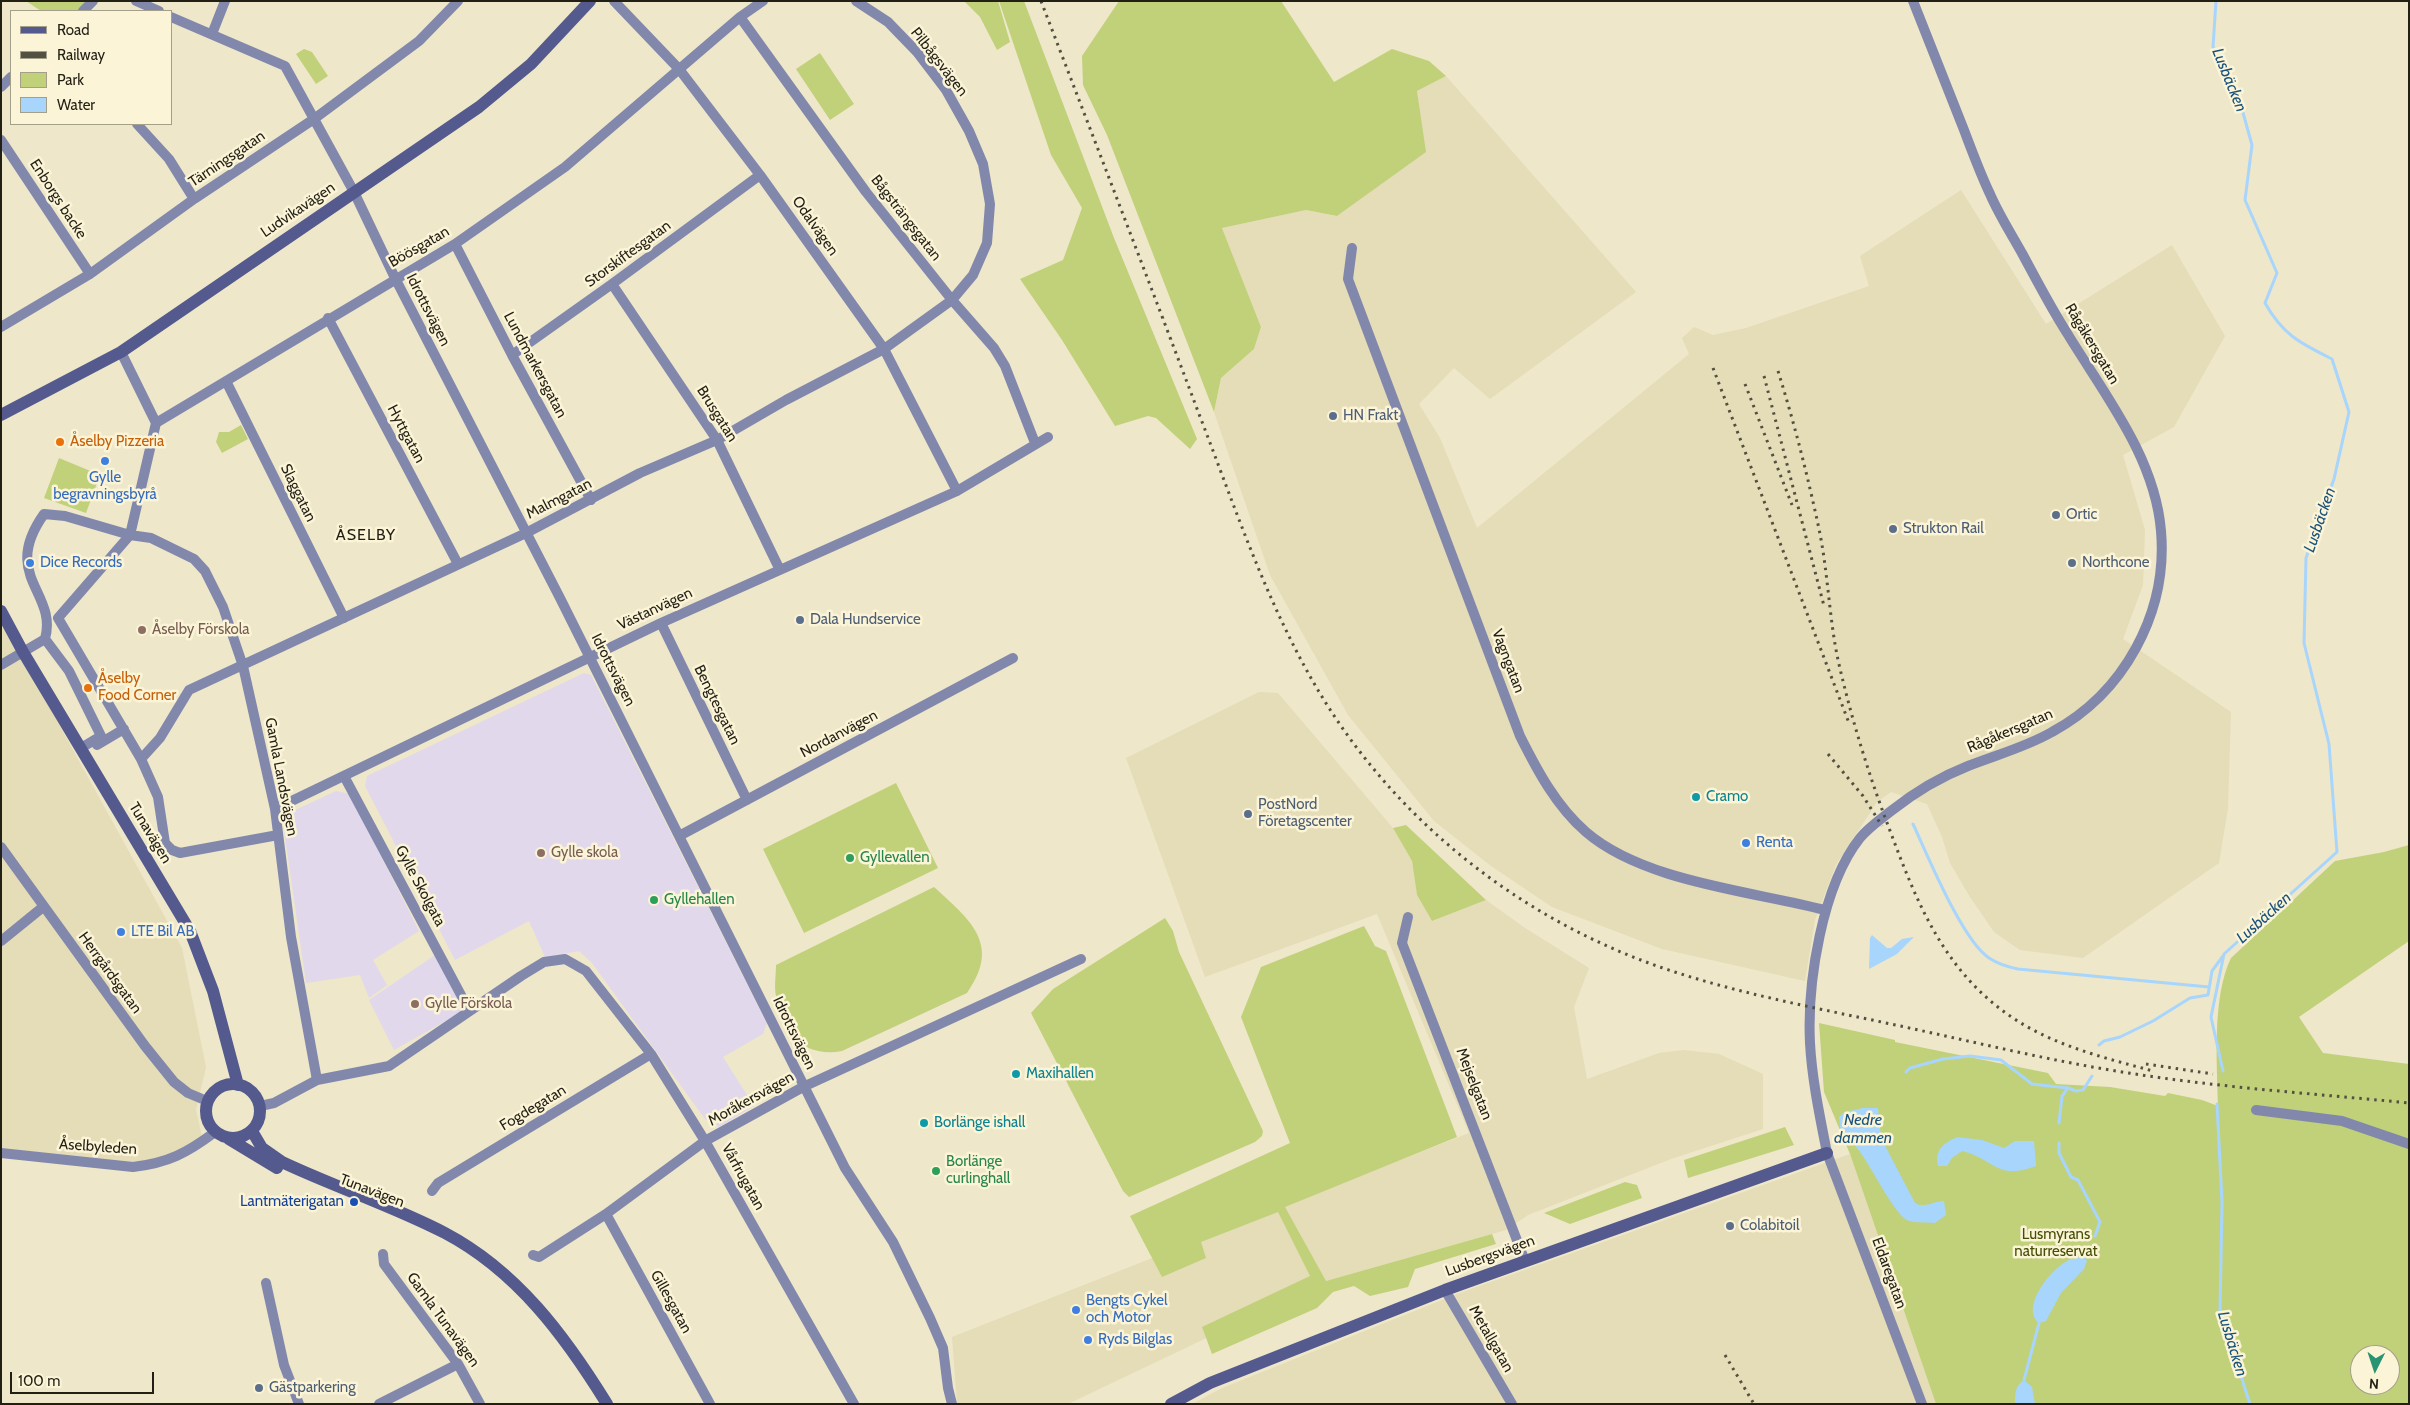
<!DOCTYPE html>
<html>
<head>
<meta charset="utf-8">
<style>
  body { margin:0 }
  #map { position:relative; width:2410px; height:1405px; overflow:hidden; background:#eee7ca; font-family:Cabin,sans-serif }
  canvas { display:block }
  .frame { position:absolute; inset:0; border:2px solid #221f15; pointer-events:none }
  .legend { position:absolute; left:10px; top:10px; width:162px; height:115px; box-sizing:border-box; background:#fbf4d7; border:1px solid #a49f89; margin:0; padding:6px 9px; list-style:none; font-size:15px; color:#221f15 }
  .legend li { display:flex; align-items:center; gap:10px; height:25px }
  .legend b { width:25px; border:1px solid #a49f89 }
  .north { position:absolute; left:2350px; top:1345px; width:50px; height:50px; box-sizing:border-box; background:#fbf4d7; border:1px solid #a49f89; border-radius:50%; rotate:184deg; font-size:14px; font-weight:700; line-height:20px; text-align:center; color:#221f15 }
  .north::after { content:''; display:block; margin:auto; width:18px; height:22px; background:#289473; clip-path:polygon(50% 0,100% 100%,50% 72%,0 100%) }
  .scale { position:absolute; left:10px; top:1372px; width:144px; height:22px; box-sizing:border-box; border:2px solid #221f15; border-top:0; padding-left:6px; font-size:15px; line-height:18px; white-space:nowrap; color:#221f15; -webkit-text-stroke:4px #fbf4d7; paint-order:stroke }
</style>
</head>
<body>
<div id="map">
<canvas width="2410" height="1405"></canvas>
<div class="frame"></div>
<ul class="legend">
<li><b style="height:6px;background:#545a8d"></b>Road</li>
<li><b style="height:6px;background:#534f41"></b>Railway</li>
<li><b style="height:14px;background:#c0d17a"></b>Park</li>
<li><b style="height:14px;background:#a8d5fc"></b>Water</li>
</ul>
<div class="north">N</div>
<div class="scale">100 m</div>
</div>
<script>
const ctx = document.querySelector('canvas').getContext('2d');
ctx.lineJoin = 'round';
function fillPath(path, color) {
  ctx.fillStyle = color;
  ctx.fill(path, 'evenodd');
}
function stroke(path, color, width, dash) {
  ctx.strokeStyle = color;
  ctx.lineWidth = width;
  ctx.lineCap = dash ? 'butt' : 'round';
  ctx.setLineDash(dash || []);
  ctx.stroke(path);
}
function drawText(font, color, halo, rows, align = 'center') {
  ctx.font = font + ' Cabin,sans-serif';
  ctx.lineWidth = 5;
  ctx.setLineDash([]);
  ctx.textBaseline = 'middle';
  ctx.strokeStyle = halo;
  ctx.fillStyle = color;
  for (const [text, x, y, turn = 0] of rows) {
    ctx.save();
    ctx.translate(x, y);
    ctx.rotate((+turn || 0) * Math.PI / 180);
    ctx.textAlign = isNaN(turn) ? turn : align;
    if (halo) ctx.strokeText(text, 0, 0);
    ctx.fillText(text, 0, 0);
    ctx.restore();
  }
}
const built = new Path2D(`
  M1446,76L1636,292L1490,399L1454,368L1419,404L1440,438L1477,528L1689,354L1682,338L1694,327L1713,335L1746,328L1869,286L1860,256L1961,190L2046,324L2172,245L2225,336L2174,427L2123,455L2145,530L2143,585L2123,639L2231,712L2228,808L2219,863L2083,958L2020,950L1994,932L1970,897L1950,863L1942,837L1927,804L1891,792L1877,802L1836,865L1815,920L1805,981L1662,949L1552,907L1491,866L1434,821L1348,715L1270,575L1214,412L1221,378L1254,349L1261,327L1222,228L1306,210L1337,216L1425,152L1417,91Z
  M1,619L182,948L206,1067L196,1110L203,1141L154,1164L1,1153Z
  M1259,692L1278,693L1393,828L1412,861L1417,895L1432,921L1486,900L1525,928L1589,968L1574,1007L1587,1079L1659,1053L1683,1050L1719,1054L1763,1074V1129L1671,1159L1528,1215L1506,1230L1326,1281L1068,1404H957L952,1337L1469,1133L1377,914L1205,977L1126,758Z
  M1850,1154L1936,1404H1192L1222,1388L1457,1294Z`);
const education = new Path2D(`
  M584,673L591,675L767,1023L763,1034L723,1057L754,1106L719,1127L705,1119L592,963L579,951L545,957L529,921L455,960L365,786L367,776Z
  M336,791L350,794L419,931L373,960L387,985L369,998L360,975L306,983L282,816Z
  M435,955L462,1008L458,1014L394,1050L369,1000Z`);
const green = new Path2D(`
  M26,1H90L79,11H41Z
  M964,1H998L1010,42L997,50L980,17Z
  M999,1H1024L1114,238L1197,439L1190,449L1156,418L1148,416L1115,426L1062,340L1020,279L1063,260L1082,208L1051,155Z
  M1119,1H1281L1334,82L1392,49L1429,61L1446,76L1417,91L1426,152L1337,216L1306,210L1222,228L1261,327L1254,349L1221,378L1214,412L1107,135L1083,85L1082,56Z
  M304,49L312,52L328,76L316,84L296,54Z
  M820,53L854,104L830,120L796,69Z
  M241,425L248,439L222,453L216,442L219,432H229Z
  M59,458L100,475L86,513L44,498Z
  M896,783L938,868L804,933L763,849Z
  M1406,825L1486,900L1432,921L1417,895L1412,861L1393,828Z
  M2409,845V941L2299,1017L2323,1053L2409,1064V1404H1936L1850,1154L1824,1092L1819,1023L1895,1040V1042L2048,1073L2056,1084L2110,1087L2165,1096L2168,1093L2202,1100L2218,1106C2217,1063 2212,997 2231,958L2335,861L2384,852ZM2360,1355H2390V1385H2360Z
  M934,887C970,920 1002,944 967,993L842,1051C804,1058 780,1033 776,996C774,986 776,975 776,965Z
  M1165,918L1173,931L1179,952L1263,1131L1262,1136L1255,1142L1129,1197L1123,1191L1031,1013L1053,989Z
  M1364,926L1375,946L1386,951L1457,1137L1285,1207L1326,1281L1492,1234L1496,1244L1415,1269L1408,1287L1370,1296L1354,1286L1333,1292L1317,1308L1212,1354L1202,1327L1310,1276L1278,1212L1201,1242L1206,1258L1162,1277L1130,1216L1290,1143L1241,1017L1261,967Z
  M1785,1127L1794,1145L1688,1178L1684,1160Z
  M1625,1182L1637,1185L1642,1198L1570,1224L1544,1213Z`);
const water = new Path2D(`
  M1872,935L1887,948H1891L1902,939L1914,937L1897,954L1869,969L1870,938Z
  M1863,1108H1878L1881,1138L1915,1203C1925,1209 1933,1201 1944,1201L1946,1215L1935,1223C1927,1222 1912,1224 1905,1219C1884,1201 1862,1141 1841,1134L1839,1117L1845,1112Z
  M1957,1137L1982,1140L2004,1148L2015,1141H2034L2036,1166C1996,1181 1995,1159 1962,1151L1952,1158L1947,1166H1938C1934,1150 1944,1143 1957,1137Z
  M2084,1257L2087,1261L2084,1269L2061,1293L2046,1321L2039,1323C2019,1307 2054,1264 2072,1259C2076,1258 2080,1258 2084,1257Z
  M2024,1380L2032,1387L2035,1404H2015C2015,1393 2015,1386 2024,1380Z`);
const stream = new Path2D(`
  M2216,1L2213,47L2237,91L2252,145L2245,200L2277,273L2265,303C2283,335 2300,343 2332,359L2349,412L2334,479L2306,558L2304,643L2329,744L2337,852L2224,954L2211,1017L2223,1071
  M1913,824C1928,856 1962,940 1989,958C1998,964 2008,967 2018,969L2209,987
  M2099,1045L2104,1041L2120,1037L2153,1021L2190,998L2208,995L2212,971L2223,956
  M1906,1072L1910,1068L1943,1059L1970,1056L2001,1060L2032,1084L2068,1088
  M2217,1104L2222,1202L2220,1311L2250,1404
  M2059,1123L2062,1096L2068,1088L2076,1091L2083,1090L2092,1076
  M2059,1143V1153L2071,1177L2078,1180L2100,1222L2095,1236
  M2024,1380L2039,1323`);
const street = new Path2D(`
  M136,1L159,11
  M614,1L679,69L760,175L884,349L957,491
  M1913,1C1930,44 1947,87 1964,130C1972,151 1980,173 1990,194C1999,215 2012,235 2023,255C2037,281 2051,308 2067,333C2104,394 2155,457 2161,531C2168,613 2124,693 2052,732C2026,747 1996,755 1968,766C1940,777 1915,792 1891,811C1881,819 1868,828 1860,838C1822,886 1807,983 1810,1043C1812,1080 1820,1117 1827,1153L1922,1404
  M83,11L93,1
  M171,17L285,66L354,192L395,278L560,598L845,1168L893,1242L930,1318L943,1348L948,1388L952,1404
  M740,17L866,192L952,300L994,348L1005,366L1035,443
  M212,34L225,1
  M1,87L11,77
  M137,124L169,159L194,199
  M1,140L90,274
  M455,244L512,355L591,500
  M1352,248L1348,279L1520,736C1537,770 1556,806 1586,832C1644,882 1752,891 1825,910
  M612,284L717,440L779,568
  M328,318L458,564
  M1,327L90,274L194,199L314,119L419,41L458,1
  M121,352L156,423L130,535L151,538L194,559L205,571L223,607L243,666L275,809L291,937L317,1080
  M512,355L612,284L760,175
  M226,381L344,618
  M156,423L455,244L565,167L740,17L763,1
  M661,623L747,800
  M45,639L69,671L101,736L81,748
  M1,665L45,639C58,592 0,576 44,514L65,516L130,535L58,618L141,759L158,797L165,843L172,850L180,853L278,835
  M97,745L124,729
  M141,759L160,738L189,690L526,533L640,473L717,440L786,400L884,349L952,300L973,275L987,243L990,204L983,164L969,131L946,90L917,52L888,22L856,1
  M344,776L469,1010
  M275,809L661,623L957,491L1048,437
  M679,836L1013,658
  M1,847L145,1046L174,1082L188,1093L207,1101
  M1408,917L1402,943L1525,1261
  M1,941L43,907
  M260,1106L274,1103L317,1080L389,1066L521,976L544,962L565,959L586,971L651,1054L705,1141L854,1404
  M2256,1110L2342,1121L2409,1144
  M1,1153L133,1167C168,1163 187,1153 215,1132
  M432,1191L438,1183L651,1054
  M606,1214L710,1404
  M383,1254L384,1264L458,1364L480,1404
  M533,1255L539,1257L606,1214L705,1141L803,1087L1081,959
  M266,1283L284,1365L299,1404
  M1445,1290L1512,1404
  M379,1404L458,1364`);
const secondary = new Path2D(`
  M1,415L121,352L479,107L531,64L590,1
  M1,611L23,652L190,931L213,991L238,1085
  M206 1111a27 27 0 1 1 54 0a27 27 0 1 1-54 0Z
  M252,1131L262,1148L282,1162C335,1187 393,1206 445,1233C517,1271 565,1336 607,1404
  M229,1139L277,1168
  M1171,1404L1210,1383L1445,1290L1827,1153`);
const rail = new Path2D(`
  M1041,1C1094,139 1147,276 1199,414C1240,520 1276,632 1341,726C1418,837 1530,921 1657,966C1740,995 1828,1010 1914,1029C1987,1045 2061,1063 2135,1074C2226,1088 2318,1094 2409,1103
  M1713,368L1849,723
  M1778,371C1794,422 1808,477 1819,529C1828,572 1829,617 1838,660C1851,717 1868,773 1889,828C1917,903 1944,972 2013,1018C2055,1046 2105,1058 2153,1071
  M1764,376L1824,606
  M1745,384L1792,505
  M1828,754L1863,796L1882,826
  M2146,1064L2213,1074
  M1725,1355L1754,1404`);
const markers = [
  [1333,416,5,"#5c6f8a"],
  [60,442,5,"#e8710a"],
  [105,461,5,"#3f7fe0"],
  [2056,515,5,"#5c6f8a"],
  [1893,529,5,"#5c6f8a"],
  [30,563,5,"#3f7fe0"],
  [2072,563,5,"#5c6f8a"],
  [800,620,5,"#5c6f8a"],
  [142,630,5,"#8d6e63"],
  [88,688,5,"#e8710a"],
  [1696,797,5,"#0f9aa8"],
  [1248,814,5,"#5c6f8a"],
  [1746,843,5,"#3f7fe0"],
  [541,853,5,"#8d6e63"],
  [850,858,5,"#2e9e5b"],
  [654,900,5,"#2e9e5b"],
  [121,932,5,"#3f7fe0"],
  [415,1004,5,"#8d6e63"],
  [1016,1074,5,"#0f9aa8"],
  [924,1123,5,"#0f9aa8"],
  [936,1171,5,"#2e9e5b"],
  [354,1202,5,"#1a4fb4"],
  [1730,1226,5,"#5c6f8a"],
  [1076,1310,5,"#3f7fe0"],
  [1088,1340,5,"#3f7fe0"],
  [259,1388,5,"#5c6f8a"]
];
const streetNames = [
  ["Pilbågsvägen",939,62,52],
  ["Tärningsgatan",227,159,-34],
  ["Enborgs backe",58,199,57],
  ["Ludvikavägen",298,210,-34],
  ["Bågsträngsgatan",906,218,52],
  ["Odalvägen",815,226,55],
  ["Böösgatan",419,247,-30],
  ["Storskiftesgatan",628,254,-36],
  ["Idrottsvägen",428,310,63],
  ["Rågåkersgatan",2092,344,59],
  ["Lundmarkersgatan",535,365,62],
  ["Brusgatan",717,414,58],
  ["Hyttgatan",406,434,62],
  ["Slaggatan",298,493,64],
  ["Malmgatan",559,499,-27],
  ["Västanvägen",655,609,-25],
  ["Vagngatan",1508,661,69],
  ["Idrottsvägen",613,670,63],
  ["Bengtesgatan",717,705,64],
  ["Rågåkersgatan",2010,731,-23],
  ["Nordanvägen",839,734,-28],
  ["Gamla Landsvägen",281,777,79],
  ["Tunavägen",150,833,59],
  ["Gylle Skolgata",420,886,62],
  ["Herrgårdsgatan",110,973,54],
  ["Idrottsvägen",794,1033,64],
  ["Mejselgatan",1474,1084,69],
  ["Moråkersvägen",751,1099,-29],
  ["Fogdegatan",533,1108,-31],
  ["Åselbyleden",98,1147,4],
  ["Vårfrugatan",743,1177,61],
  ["Tunavägen",372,1191,21],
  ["Lusbergsvägen",1490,1256,-20],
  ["Eldaregatan",1889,1273,70],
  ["Gillesgatan",671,1302,61],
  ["Gamla Tunavägen",443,1320,54],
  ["Metallgatan",1491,1339,60]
];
const serviceNames = [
  ["HN Frakt",1343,416],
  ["Ortic",2066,515],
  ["Strukton Rail",1903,529],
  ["Northcone",2082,563],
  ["Dala Hundservice",810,620],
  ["PostNord",1258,805],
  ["Företagscenter",1258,822],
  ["Colabitoil",1740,1226],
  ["Gästparkering",269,1388]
];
const foodNames = [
  ["Åselby Pizzeria",70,442],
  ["Åselby",98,679],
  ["Food Corner",98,696]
];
const shopNames = [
  ["Gylle",105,478,"center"],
  ["begravningsbyrå",105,495,"center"],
  ["Dice Records",40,563],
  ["Renta",1756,843],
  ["LTE Bil AB",131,932],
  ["Bengts Cykel",1086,1301],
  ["och Motor",1086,1318],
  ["Ryds Bilglas",1098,1340]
];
const educationNames = [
  ["Åselby Förskola",152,630],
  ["Gylle skola",551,853],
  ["Gylle Förskola",425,1004]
];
const cultureNames = [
  ["Cramo",1706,797],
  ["Maxihallen",1026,1074],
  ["Borlänge ishall",934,1123]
];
const leisureNames = [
  ["Gyllevallen",860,858],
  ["Gyllehallen",664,900],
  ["Borlänge",946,1162],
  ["curlinghall",946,1179]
];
const transitNames = [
  ["Lantmäterigatan",344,1202]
];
const parkNames = [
  ["Lusmyrans",2056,1235],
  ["naturreservat",2056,1252]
];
const waterNames = [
  ["Lusbäcken",2229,80,68],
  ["Lusbäcken",2320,520,-71],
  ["Lusbäcken",2264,918,-42],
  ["Nedre",1863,1120],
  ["dammen",1863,1138],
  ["Lusbäcken",2232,1344,73]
];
const neighbourhoodNames = [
  ["ÅSELBY",366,535]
];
fillPath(built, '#e5dcb8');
fillPath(education, '#e1d8ec');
fillPath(green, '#c0d17a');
fillPath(water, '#a8d5fc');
stroke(stream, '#a8d5fc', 3);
stroke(street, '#8288ac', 10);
stroke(secondary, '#545a8d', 12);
stroke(rail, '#534f41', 3, [2.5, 5]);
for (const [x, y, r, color] of markers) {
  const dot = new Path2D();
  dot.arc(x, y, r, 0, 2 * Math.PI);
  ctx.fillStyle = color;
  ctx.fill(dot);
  stroke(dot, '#fbf4d7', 2);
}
drawText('15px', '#221f15', '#fbf4d7', streetNames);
drawText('15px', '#4e5e75', '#fbf4d7', serviceNames, 'left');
drawText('15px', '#c56008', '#fbf4d7', foodNames, 'left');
drawText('15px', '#366cbe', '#fbf4d7', shopNames, 'left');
drawText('15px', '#785e54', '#fbf4d7', educationNames, 'left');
drawText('15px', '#0d838f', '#fbf4d7', cultureNames, 'left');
drawText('15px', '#27864d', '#fbf4d7', leisureNames, 'left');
drawText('15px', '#164399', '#fbf4d7', transitNames, 'right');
drawText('15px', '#444e05', '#fbf4d7', parkNames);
drawText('italic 16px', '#1a527c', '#fbf4d7', waterNames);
ctx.letterSpacing = '1px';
drawText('16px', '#221f15', '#fbf4d7', neighbourhoodNames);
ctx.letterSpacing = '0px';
</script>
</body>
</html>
